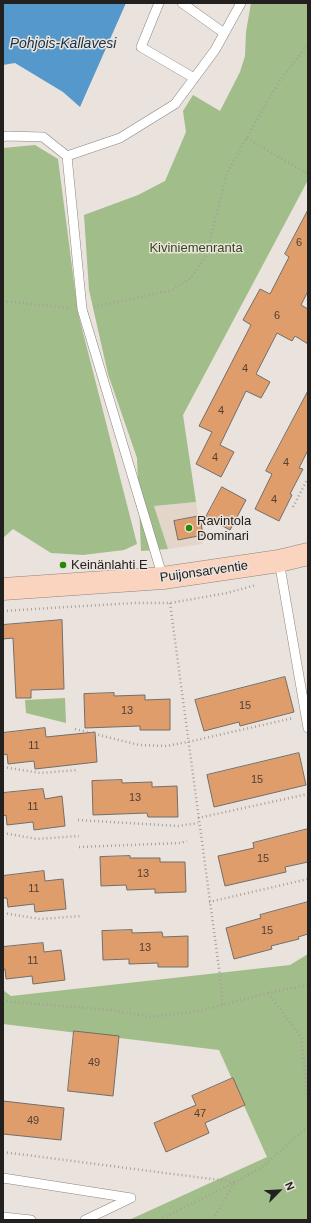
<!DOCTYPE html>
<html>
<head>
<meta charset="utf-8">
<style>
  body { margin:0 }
  #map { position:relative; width:311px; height:1223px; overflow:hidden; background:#eae2dc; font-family:Helvetica,sans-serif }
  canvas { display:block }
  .frame { position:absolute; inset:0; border:4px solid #23211f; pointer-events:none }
  .north { position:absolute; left:259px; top:1171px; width:40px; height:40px; -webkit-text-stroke:3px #eae2dc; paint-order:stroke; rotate:66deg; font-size:11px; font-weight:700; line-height:16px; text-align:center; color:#23211f }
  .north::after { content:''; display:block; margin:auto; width:14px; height:18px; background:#23211f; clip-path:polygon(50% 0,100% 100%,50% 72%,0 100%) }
</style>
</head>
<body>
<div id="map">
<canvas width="311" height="1223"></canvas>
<div class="frame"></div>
<div class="north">N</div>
</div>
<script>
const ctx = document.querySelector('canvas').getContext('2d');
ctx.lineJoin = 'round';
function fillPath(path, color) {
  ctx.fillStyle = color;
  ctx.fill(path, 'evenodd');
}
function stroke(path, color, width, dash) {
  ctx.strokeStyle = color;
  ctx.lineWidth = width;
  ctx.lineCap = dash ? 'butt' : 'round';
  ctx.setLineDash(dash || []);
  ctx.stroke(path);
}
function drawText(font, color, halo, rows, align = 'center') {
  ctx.font = font + ' Helvetica,sans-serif';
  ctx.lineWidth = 3;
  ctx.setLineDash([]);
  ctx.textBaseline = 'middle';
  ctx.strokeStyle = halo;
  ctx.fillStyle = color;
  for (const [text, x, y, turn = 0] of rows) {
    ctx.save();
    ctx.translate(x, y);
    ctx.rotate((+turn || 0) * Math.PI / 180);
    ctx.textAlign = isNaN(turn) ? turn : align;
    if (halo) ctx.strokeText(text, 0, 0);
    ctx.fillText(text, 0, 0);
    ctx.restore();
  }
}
const built = new Path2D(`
  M196,502L203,544L168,549L154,506Z`);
const green = new Path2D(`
  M251,3H308V180L183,415L196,502L154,506L168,549L141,551L137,458L108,374L89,290L84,215L138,195L165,181L186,132L183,111L193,95L220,111L240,72L245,56L246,32Z
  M35,145L58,159L78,313L137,544L124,550L83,555L51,553L13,529L3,538V148Z
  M65,698L66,723L26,713L25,700Z
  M308,954V1220H129L267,1157L219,1050L3,1024V990L11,996L290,965Z`);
const water = new Path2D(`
  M3,3H126L80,107L63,92L15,63L3,65Z`);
const building = new Path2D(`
  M308,210V291L301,305L308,309V344L295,336L292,341L277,333L256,374L270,382L261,398L246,391L220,445L234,452L221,477L196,464L212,432L199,426L251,325L243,320L260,289L270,294L289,257L285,254Z
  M308,391V450L299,468L303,469L290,494L292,495L279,521L255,509L272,474L266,471Z
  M222,487L246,500L230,530L206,517Z
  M200,516L203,535L178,540L174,521Z
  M62,620L64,689L31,690V698H16L13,638L3,639V625Z
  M285,677L294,712L240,726L239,722L204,731L195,700Z
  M114,693V696L145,695V700L170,699V730H140V726L85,728L84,694Z
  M45,728L46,737L95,732L97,762L35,769L34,761L8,764L7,754L3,755V733Z
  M299,753L306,785L214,807L207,775Z
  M122,780V783L152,782V787L177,786L178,817H148L147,813L93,815L92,781Z
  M43,789L45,799L62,796L65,826L34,830L33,822L7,825L6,815L3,816V793Z
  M308,829V862L285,867L286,872L225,886L218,856L254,848L253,843Z
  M130,856V858H160V862H185L186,892L155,893V889L127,890L126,885L101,886L100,857Z
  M44,871L45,881L63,879L66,909L35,912L34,904L8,907L7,898H3V876Z
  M308,902V934L298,937L299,939L271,946L272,949L234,959L226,928L261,918L260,915Z
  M132,930V933L162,932L163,937L188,936V967H158V963L129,964V959L103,960L102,931Z
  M43,943L44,952L61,950L65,980L33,984L32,976L6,979L5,969L3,970V947Z
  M74,1031L119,1036L113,1096L68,1091Z
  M233,1078L245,1105L205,1123L209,1133L166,1152L154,1123L196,1105L192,1096Z
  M3,1101L64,1108L61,1140L3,1134Z`);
const path = new Path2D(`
  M247,138L308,174
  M3,301L69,308
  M94,307L172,290L191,278L206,256L227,173L277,85L308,44
  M293,507L308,478
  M170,603L222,991V1005
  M3,611L134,603H170L227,593L256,585
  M75,729L139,745L166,746L188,742L293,718
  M3,767L41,773L77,770
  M198,818L308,794
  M78,820L178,826L198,823
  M3,833L37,839L79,836
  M79,847L180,843L187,841
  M209,902L308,879
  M3,913L40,919L82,916
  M268,993L301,1037L308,1102
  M3,1000L14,1002L111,1010L151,1017L199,1011L268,993L308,985
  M3,1152L235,1182L213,1220
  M159,1220L235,1182L264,1166L308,1126`);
const lane = new Path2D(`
  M159,3L141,47L194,78
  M182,3L224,33
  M3,137L7,136L43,137L67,156
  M279,561L308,728
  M163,578L82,309L67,156L120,138L175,104L215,50L241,3
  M3,1178L131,1198L85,1220
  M3,1217L31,1220`);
const secondary = new Path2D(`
  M3,589L163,578L279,561L308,554`);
const markers = [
  [189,528,4,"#228a04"],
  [63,565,4,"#228a04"]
];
const numberNames = [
  ["6",299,243],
  ["6",277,316],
  ["4",245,369],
  ["4",221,411],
  ["4",215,458],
  ["4",286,463],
  ["4",274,500],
  ["15",245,706],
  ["13",127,711],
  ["11",34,746],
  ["15",257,780],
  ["13",135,798],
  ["11",33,807],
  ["15",263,859],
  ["13",143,874],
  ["11",34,889],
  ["15",267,931],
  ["13",145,948],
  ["11",33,961],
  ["49",94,1063],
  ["47",200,1114],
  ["49",33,1121]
];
const parkNames = [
  ["Kiviniemenranta",196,248]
];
const poiNames = [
  ["Ravintola",197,521],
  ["Dominari",197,536],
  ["Keinänlahti E",71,565]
];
const streetNames = [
  ["Puijonsarventie",204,572,-8]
];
const waterNames = [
  ["Pohjois-Kallavesi",63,44]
];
fillPath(built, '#e4d5cb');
fillPath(green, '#a1bd89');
fillPath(water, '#59c');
fillPath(building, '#e09d6c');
stroke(building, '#736d68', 1);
stroke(lane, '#8b847f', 10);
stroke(secondary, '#8b847f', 23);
stroke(path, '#a6a09b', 2.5, [1, 3]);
stroke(lane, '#fff', 9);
stroke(secondary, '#fbd4c0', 22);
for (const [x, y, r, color] of markers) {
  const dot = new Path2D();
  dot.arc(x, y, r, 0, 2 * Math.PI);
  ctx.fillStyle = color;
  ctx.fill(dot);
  stroke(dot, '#eae2dc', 1.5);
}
drawText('11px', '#524032', null, numberNames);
drawText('13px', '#324918', '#eae2dc', parkNames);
drawText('13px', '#23211f', '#eae2dc', poiNames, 'left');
drawText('13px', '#23211f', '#eae2dc', streetNames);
drawText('italic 14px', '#143248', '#eae2dc', waterNames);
</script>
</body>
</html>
